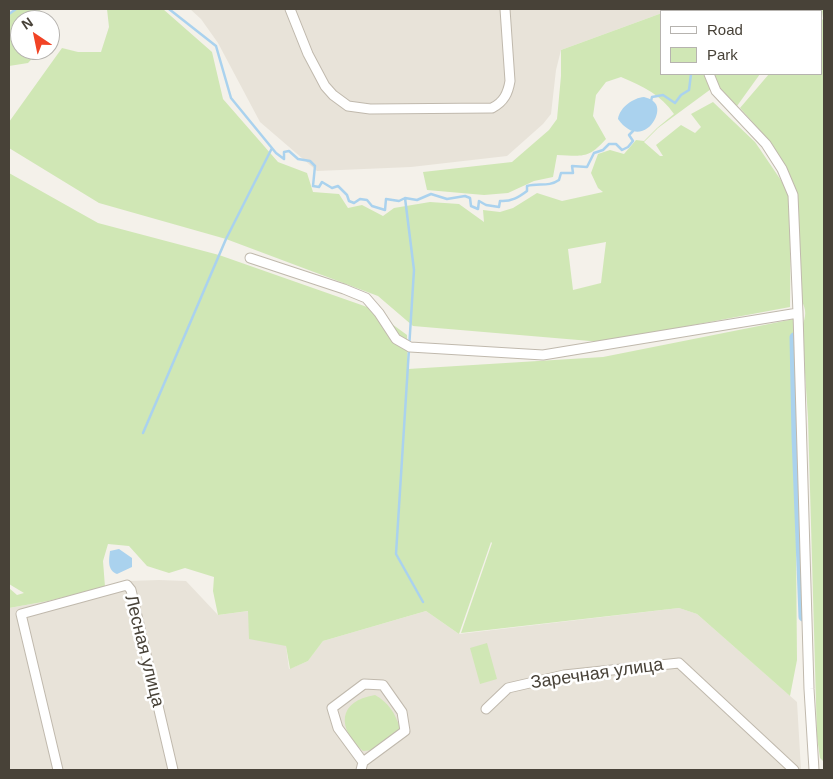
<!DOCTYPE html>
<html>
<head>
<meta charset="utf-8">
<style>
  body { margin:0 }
  #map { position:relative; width:833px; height:779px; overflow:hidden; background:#f4f1ea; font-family:Arial,sans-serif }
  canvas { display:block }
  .frame { position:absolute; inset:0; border:10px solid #484238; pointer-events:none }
  .legend { position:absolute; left:660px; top:10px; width:162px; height:65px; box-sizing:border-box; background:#fff; border:1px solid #b6b3af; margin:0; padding:6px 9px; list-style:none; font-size:15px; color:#484238 }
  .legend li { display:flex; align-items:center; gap:10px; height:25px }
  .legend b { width:25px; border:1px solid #b6b3af }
  .north { position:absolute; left:10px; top:10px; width:50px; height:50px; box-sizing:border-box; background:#fff; border:1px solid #b6b3af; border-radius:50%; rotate:326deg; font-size:14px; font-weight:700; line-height:20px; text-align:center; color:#484238 }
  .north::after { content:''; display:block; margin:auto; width:18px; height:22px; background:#f14325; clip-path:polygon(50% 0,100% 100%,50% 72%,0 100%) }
</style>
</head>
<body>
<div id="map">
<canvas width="833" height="779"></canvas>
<div class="frame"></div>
<ul class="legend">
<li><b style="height:6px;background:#fff"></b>Road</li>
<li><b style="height:14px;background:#d0e7b5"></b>Park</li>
</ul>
<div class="north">N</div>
</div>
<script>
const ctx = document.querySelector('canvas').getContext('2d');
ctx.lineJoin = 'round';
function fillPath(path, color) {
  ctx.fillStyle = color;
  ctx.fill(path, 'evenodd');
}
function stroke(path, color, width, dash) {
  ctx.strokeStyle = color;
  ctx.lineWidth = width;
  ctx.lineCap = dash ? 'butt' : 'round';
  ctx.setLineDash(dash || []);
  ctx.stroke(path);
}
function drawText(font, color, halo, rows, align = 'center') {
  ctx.font = font + ' Arial,sans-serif';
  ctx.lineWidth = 5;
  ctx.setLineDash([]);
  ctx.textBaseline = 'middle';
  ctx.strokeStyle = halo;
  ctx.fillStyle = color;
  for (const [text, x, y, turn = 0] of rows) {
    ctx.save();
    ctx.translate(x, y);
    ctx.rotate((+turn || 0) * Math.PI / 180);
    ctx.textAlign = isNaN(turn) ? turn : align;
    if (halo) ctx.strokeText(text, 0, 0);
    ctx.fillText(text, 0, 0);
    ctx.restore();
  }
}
const residential = new Path2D(`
  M190,9H665L666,11H662V13L561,50L556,70L551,114L543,124L507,156L411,167L317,171L260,122L218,43L201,19Z
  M159,580L186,581L218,615L249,611L286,646L289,669L308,661L323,641L426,611L459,634L679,608L697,614L797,702L801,770H9V608L48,601L129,581Z`);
const green = new Path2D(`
  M17,9H41L32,20H20V50H40L28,63L9,66V14Z
  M107,9H163L212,52L223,99L278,162L307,173L313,192L339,194L348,208L362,205L383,216L394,208L430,202L459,204L484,222L483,210L500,212L513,208L537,193L562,201L603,192L598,188L591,173L598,154L610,150L624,154L636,140L644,141L657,128L674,114C661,95 643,86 621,77L606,82L596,95L593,116L606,139C588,159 583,156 557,155L553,177L534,181L508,193L484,195L427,190L423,172L512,162L549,130L557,119L561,76V50L662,13V74H705L711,89L658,128L644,142L660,156H663L656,145L681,125L695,133L701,127L691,114L713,102L755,142L791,195L790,307L602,342L413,326L378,296L226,239L99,203L9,148V122L62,48L78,52H101L109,27ZM606,242L601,283L573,290L568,249Z
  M772,9H824V762L820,758L817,737L808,418L802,327C806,316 807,310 801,300L798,210L792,182L772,144L740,108L769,74H822V20L823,19L822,11H770Z
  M712,74H760L737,106L719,87Z
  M9,173L98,223L219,255L370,308L407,335L408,369L603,357L794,319L797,660L790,696L697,614L679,608L461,633L492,543L491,542L459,634L426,611L323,641L308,661L290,669L286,646L249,639L248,611L218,615L213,591L214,577L185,568L169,573L147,566L129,546L108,544L103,561L105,587L48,601L9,608V588L17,595L24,593L9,584Z
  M487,643L497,679L480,684L470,648Z
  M375,695C389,703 395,713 400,728C393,739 377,751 363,751C337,729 337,701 375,695Z`);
const water = new Path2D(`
  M644,97C648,98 653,100 655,103C665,114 641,151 618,119C620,107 633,98 644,97Z
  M119,549L132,558V567L117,574C107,570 109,560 110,551Z`);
const stream = new Path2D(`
  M169,9L216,46L231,98L276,153L284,159V152L289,151L298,159L310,161L315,166L313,186L319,187L322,182L332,188L338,186L347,195L349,201L354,203L360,199L367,200L372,206L385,210L386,199L399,201L405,198L417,200L431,194L447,199L465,196L470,198L471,206L478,209L479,201L486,205L499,207L500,201C511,202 519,197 527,191V186C539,183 549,187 559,180L561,173H573L572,166L587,167L594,153L603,150L609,144H616L622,150L628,147L633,141L629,135L633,131
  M786,11L788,9
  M9,14L16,9
  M651,101L652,97L663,95L675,103L681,95L689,90L691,74
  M405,198L414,270L396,554L423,602
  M143,433L226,239L272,148`);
const canal = new Path2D(`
  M794,337L796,437L803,617`);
const minor = new Path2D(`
  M290,9L308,54L325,86L333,95L348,106L370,109L492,108C504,102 508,93 510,81L505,9
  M669,9L671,11
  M709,74L716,91L766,144L782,169L793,195L798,313L809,689L814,770
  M250,258L344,289L366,298L379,313L396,339L410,347L543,355L798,313
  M486,709L508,688L564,675L679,663L794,770
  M58,770L21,614L127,585L131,590L173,770
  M361,770L363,762L338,728L332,708L364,684L383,685L402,712L405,731L363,762`);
const streetNames = [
  ["Лесная улица",144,651,76],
  ["Заречная улица",597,674,-8]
];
fillPath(residential, '#e8e3d9');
fillPath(green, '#d0e7b5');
fillPath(water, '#aad2ee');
stroke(stream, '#aad2ee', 2.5);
stroke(canal, '#aad2ee', 9);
stroke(minor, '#c0b9ad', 11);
stroke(minor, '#fff', 9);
drawText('18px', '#484238', '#fff', streetNames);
</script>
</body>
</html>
